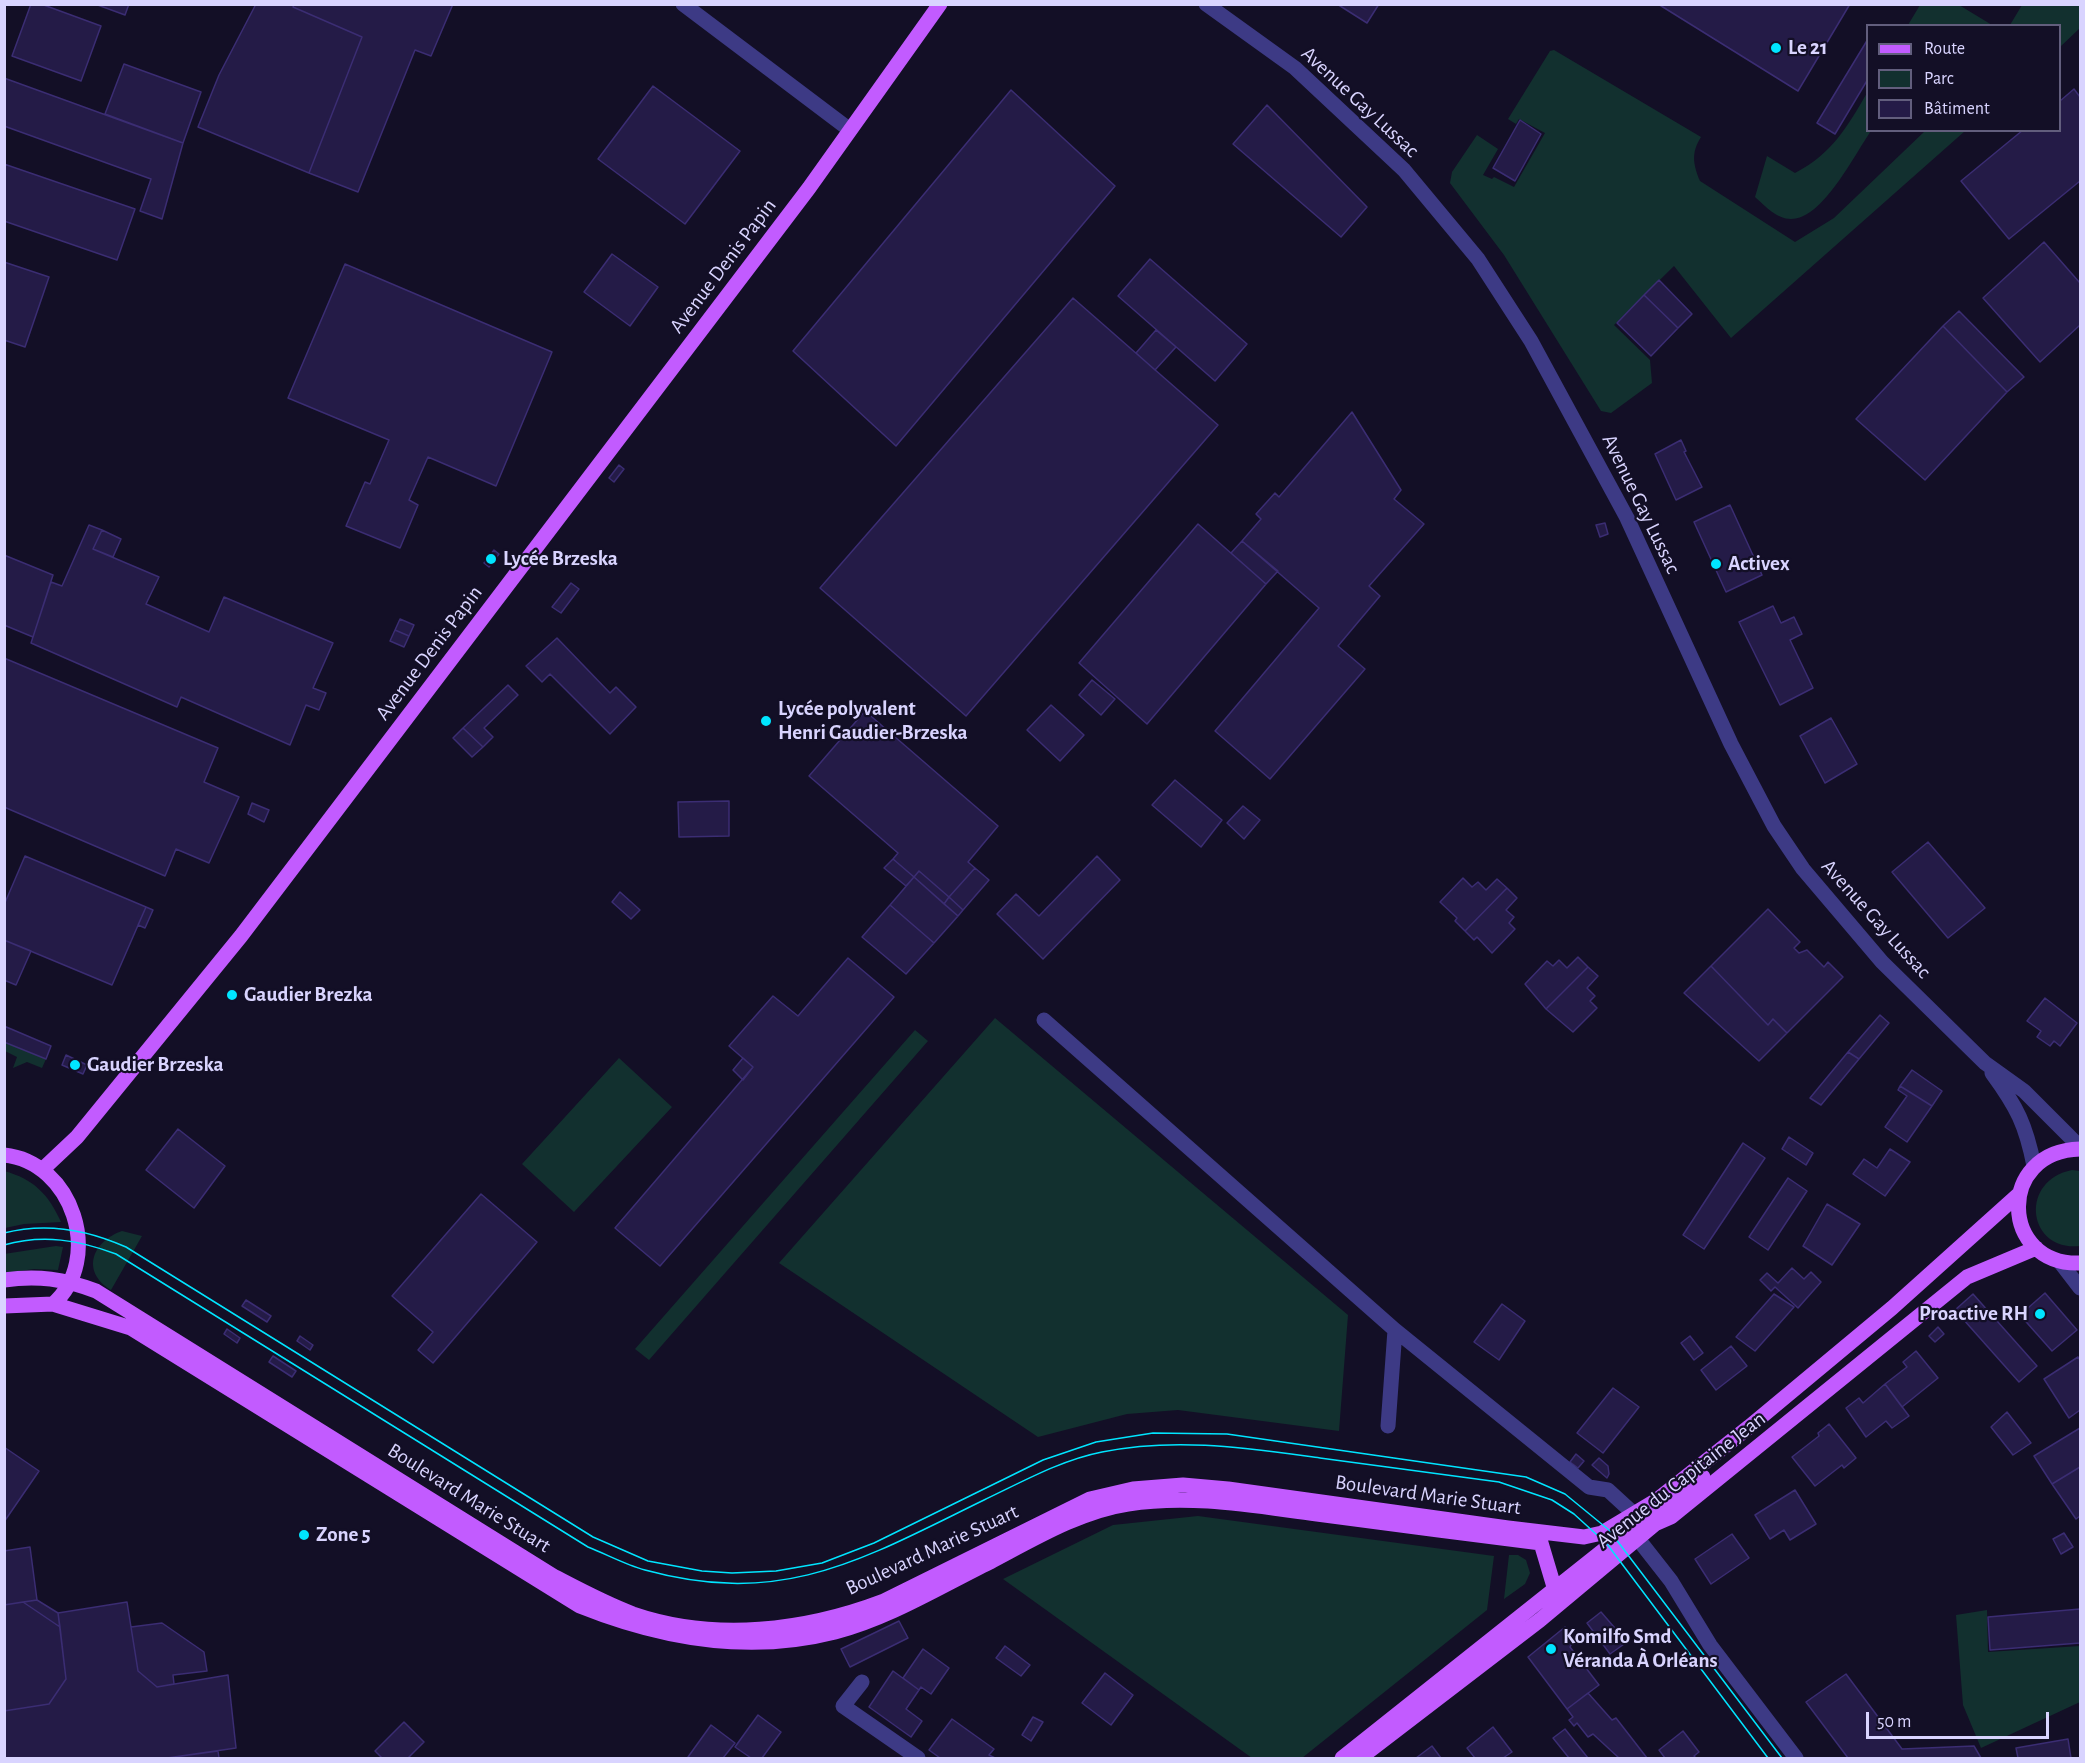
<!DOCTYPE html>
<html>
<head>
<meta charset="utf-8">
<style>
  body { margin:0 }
  #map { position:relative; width:2085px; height:1763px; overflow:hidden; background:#130f26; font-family:"Alegreya Sans",sans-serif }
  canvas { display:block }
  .frame { position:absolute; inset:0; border:6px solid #d9d4ff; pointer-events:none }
  .legend { position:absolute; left:1866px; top:24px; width:195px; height:108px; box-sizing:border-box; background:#130f26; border:2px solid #625e7d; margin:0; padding:8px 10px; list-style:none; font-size:18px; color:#d9d4ff }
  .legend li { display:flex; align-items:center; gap:12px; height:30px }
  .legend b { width:30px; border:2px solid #625e7d }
  .scale { position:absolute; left:1866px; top:1712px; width:183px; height:27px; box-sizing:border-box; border:3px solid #d9d4ff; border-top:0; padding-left:8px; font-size:18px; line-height:21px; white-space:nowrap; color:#d9d4ff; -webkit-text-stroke:4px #130f26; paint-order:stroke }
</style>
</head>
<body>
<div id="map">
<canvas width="2085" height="1763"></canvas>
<div class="frame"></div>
<ul class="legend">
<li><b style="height:8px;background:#c25bff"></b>Route</li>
<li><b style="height:16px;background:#12302f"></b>Parc</li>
<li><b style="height:16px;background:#241b47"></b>Bâtiment</li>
</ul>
<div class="scale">50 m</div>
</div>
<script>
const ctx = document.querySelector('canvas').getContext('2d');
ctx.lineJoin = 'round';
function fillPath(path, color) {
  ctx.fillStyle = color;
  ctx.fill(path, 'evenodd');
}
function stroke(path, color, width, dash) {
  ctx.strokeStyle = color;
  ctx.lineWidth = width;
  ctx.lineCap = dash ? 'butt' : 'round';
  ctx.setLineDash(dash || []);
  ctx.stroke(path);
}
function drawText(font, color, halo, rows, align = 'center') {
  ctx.font = font + ' "Alegreya Sans",sans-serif';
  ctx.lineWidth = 4.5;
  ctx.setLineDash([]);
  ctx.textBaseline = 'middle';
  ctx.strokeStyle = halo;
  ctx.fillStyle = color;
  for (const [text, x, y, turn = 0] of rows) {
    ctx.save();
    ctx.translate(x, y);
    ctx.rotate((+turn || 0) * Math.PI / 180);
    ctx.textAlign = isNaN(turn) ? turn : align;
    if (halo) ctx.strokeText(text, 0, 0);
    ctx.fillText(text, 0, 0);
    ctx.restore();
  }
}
const green = new Path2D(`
  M1920,5H1959L1992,25H1908Z
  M2022,5H2080V28L2060,47V26L2010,25Z
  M1554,50L1701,137C1691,153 1693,164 1700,181L1795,242L1834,218L1925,131H1965L1731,338L1674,266L1614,325L1650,360L1652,383L1611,413L1601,411L1504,255L1450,183L1452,172L1477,135L1498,149L1483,175L1492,179L1494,177L1514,187L1545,133L1519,119L1516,124L1508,119L1550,51Z
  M1867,93L1868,130L1871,131C1854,155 1823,219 1791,219C1777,219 1765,206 1755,197L1767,156L1795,173C1832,154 1847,127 1867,93Z
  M995,1018L1348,1315L1339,1431L1178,1410L1127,1414L1038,1437L779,1263Z
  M915,1030L928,1041L649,1360L635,1349Z
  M5,1042L46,1059L42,1068L27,1062L13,1068L17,1057L5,1051Z
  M619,1058L672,1107L574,1212L522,1164Z
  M2072,1170L2080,1171V1246C2028,1252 2018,1181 2072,1170Z
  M4,1171C34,1179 49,1195 61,1222L24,1224L5,1228Z
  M122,1231L142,1236L111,1290C80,1271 93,1241 122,1231Z
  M56,1246L63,1247L58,1270L34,1269L5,1273L4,1254Z
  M1198,1516L1494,1556L1487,1610L1302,1758H1252L1003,1579L1113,1525Z
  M1509,1555H1518L1526,1560L1530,1573L1525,1584L1504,1599Z
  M1987,1610L1988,1652L2080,1646V1702L1981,1748L1963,1705L1956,1615Z`);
const building = new Path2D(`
  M31,4H41L101,26L81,81L12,56Z
  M95,4H129L125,15Z
  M256,4H294L293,7L362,37L309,173L198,127L219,75Z
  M294,4H453L431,56L415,50L358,192L309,173L362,37L293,7Z
  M1337,4H1379L1367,23Z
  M1658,4H1850L1798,91Z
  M1868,39V79L1835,134L1817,123Z
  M124,64L201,92L183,143L105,114Z
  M4,78L183,143L162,219L140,211L151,179L4,126Z
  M653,86L740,151L685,224L598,159Z
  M2074,89L2080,97V181L2009,239L1961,181L2023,130H2060V101Z
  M1011,90L1115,186L896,446L793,351Z
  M1267,105L1367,207L1341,237L1233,144Z
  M1520,120L1541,134L1515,181L1493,168Z
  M4,164L135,209L117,260L4,221Z
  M2044,242L2080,283V325L2040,362L1983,298Z
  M612,254L658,287L630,326L584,292Z
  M1150,259L1247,344L1215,381L1118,296Z
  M4,262L49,277L25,347L4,340Z
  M345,264L552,352L496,486L428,457L409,500L418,505L400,548L346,526L365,482L370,484L389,440L288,398Z
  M1659,280L1692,314L1678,328L1644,295Z
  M1644,295L1678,328L1651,356L1617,323Z
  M1073,298L1218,425L966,716L820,588Z
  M1959,311L2024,377L2007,392L1943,326Z
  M1943,326L2007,392L1925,480L1856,419Z
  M1156,330L1176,347L1155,370L1136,353Z
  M1352,412L1401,490L1394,499L1424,524L1369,586L1380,596L1338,646L1365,669L1270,779L1215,731L1319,608L1242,541L1261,519L1256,514L1275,493L1279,497Z
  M1681,440L1686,451L1684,452L1702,487L1676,500L1655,454Z
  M619,465L624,469L614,482L609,478Z
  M1730,505L1762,575L1726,592L1694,522Z
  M1605,523L1608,534L1600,537L1596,525Z
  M1198,524L1266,584L1147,724L1079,663Z
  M89,525L102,530L93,549L159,577L146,604L209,632L224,597L333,643L313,688L326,693L319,710L306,705L290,745L181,697L177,707L31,643L51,582L62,586Z
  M102,530L121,539L113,557L93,549Z
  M1242,541L1278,571L1266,584L1231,553Z
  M494,550L499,554L489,567L484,563Z
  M4,555L53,575L33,637L4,625Z
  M571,583L579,589L561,613L552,607Z
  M1773,606L1781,623L1794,617L1802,634L1790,640L1813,688L1780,705L1739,622Z
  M400,619L414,625L409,636L395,630Z
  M395,630L409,636L404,647L390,641Z
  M557,638L610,693L616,687L636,707L610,734L550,674L542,682L526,666Z
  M4,658L218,748L204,782L239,797L209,863L176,849L165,876L4,807Z
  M1092,680L1115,699L1101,715L1079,695Z
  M508,685L518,695L484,728L493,737L483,747L463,728Z
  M1051,705L1084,735L1060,761L1027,730Z
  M865,711L998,826L968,862L975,868L949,897L919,871L914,877L893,859L898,853L809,776Z
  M1831,718L1857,764L1825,783L1800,736Z
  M463,728L483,747L472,757L453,738Z
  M1175,780L1222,820L1201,847L1152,805Z
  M729,801V836L679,837L678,802Z
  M252,803L269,810L264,822L248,814Z
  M1243,806L1260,820L1244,839L1227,823Z
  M1928,842L1985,908L1948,938L1892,872Z
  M25,856L146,907L112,985L4,940V905Z
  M1097,856L1120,880L1043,959L997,914L1016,894L1039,916Z
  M893,859L914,877L906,886L884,868Z
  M975,868L989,880L963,910L949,897Z
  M919,871L949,897L944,904L914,877Z
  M914,877L958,916L934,943L890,905Z
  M1463,878L1472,887L1478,882L1486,890L1497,879L1507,888L1465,931L1455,921L1457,918L1440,902Z
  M1507,888L1517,898L1506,910L1514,917L1509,923L1515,929L1492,953L1477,937L1474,940L1465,931Z
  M620,892L640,910L631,919L612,902Z
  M949,897L963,910L958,916L944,904Z
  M890,905L934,943L906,974L862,937Z
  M146,907L153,910L145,928L138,925Z
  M1768,909L1800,942L1794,948L1799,953L1807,950L1824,967L1828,962L1843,977L1787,1033L1773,1019L1768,1025L1711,966Z
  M4,940L31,951L16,985L4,980Z
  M1578,957L1588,967L1546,1009L1525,984L1547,961L1553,966L1559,960L1567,968Z
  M848,958L894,997L660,1266L615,1228L753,1067L729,1046L773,996L798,1016Z
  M1711,966L1768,1025L1773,1019L1787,1033L1759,1061L1684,993Z
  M1588,967L1598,976L1587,988L1595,996L1590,1001L1597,1008L1573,1032L1546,1009Z
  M2045,998L2077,1023L2060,1046L2054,1041L2050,1046L2037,1037L2041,1031L2027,1021Z
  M1880,1015L1889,1023L1859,1059L1848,1052Z
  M4,1026L51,1046L46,1059L4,1042Z
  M1848,1052L1859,1059L1821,1105L1810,1098Z
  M66,1055L87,1065L83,1074L62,1065Z
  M743,1058L753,1067L743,1080L733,1070Z
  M1912,1070L1942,1091L1932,1106L1900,1086Z
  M1900,1086L1932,1106L1907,1142L1885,1127L1907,1096L1898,1090Z
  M178,1129L225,1166L194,1208L146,1170Z
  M1789,1137L1813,1153L1806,1165L1782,1149Z
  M1743,1143L1765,1158L1704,1249L1683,1235Z
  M1890,1149L1910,1162L1885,1196L1853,1174L1864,1159L1877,1168Z
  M1788,1178L1807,1191L1768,1250L1749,1237Z
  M481,1194L537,1242L433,1363L418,1350L433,1332L392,1296Z
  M1827,1204L1860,1224L1832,1265L1803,1246Z
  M1792,1268L1804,1279L1811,1272L1821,1282L1798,1308L1775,1287L1771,1291L1760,1280L1767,1273L1778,1283Z
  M2045,1293L2077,1330L2052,1351L2020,1315Z
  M1774,1294L1794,1307L1755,1351L1736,1337Z
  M1973,1294L2037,1366L2019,1382L1955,1310Z
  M246,1300L271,1316L267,1322L242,1306Z
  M1502,1304L1525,1321L1499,1360L1474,1342Z
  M1938,1327L1944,1334L1935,1342L1929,1336Z
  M227,1329L240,1338L237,1343L224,1334Z
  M300,1336L313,1345L310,1350L297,1341Z
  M1690,1336L1703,1353L1694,1360L1681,1343Z
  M1731,1346L1747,1366L1716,1390L1701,1370Z
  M1916,1351L1938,1378L1902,1407L1885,1384L1907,1367L1903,1362Z
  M273,1356L296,1371L292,1377L269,1362Z
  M2078,1357L2080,1360V1410L2069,1418L2044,1379Z
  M1885,1384L1909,1416L1892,1428L1886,1421L1866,1437L1846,1408L1859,1398L1863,1403Z
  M1613,1388L1639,1407L1603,1453L1577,1433Z
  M2007,1412L2031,1443L2013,1455L1991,1427Z
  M1829,1424L1856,1458L1844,1468L1842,1465L1815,1486L1792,1457L1819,1436L1818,1433Z
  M2080,1428V1467L2052,1484L2034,1456Z
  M4,1447L39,1471L4,1522Z
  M1576,1454L1584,1461L1578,1468L1570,1462Z
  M1599,1458L1608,1466L1609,1474L1607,1478L1592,1465Z
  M2080,1467V1516L2076,1519L2052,1484Z
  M1795,1490L1816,1524L1790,1540L1784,1530L1770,1539L1755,1515Z
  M2064,1533L2073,1547L2061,1554L2053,1539Z
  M1732,1534L1749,1558L1711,1584L1695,1559Z
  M30,1547L37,1600L4,1605V1551Z
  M37,1600L58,1613L60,1627L23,1602Z
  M23,1602L60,1627L66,1679L49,1704L4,1711V1605Z
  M127,1602L138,1671L157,1687L228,1675L236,1748L167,1758H4V1711L49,1704L66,1679L58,1613Z
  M2080,1609V1643L1990,1650L1988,1617Z
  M1601,1612L1627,1642L1610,1654L1587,1623Z
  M899,1621L908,1638L850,1667L841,1649Z
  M162,1623L204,1652L207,1671L173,1675L174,1684L157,1687L138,1671L131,1627Z
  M1565,1627L1574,1640L1570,1647L1599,1685L1567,1709L1528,1657Z
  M1005,1646L1030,1665L1021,1676L996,1658Z
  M923,1649L949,1668L931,1694L921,1687L919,1690L903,1678Z
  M893,1671L919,1690L906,1709L922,1721L911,1737L869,1707Z
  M1105,1673L1133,1695L1111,1725L1082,1703Z
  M1846,1674L1902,1749L1974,1746L1981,1758H1848L1806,1702Z
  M1588,1693L1612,1720L1616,1718L1647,1758H1619L1593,1734L1588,1737L1577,1723L1574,1726L1569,1720L1573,1717L1567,1709Z
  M758,1715L781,1732L762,1758H751L735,1747Z
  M1033,1717L1043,1722L1031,1741L1022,1735Z
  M952,1719L994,1749L989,1755L995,1758H940L929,1750Z
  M404,1722L424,1742L408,1758H382L375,1751Z
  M711,1725L735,1743L723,1758H690L688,1757Z
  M1493,1727L1512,1752L1503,1758H1475L1467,1748Z
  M1565,1729L1576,1743L1588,1758H1569L1553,1738Z
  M1683,1731L1699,1752L1694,1756L1696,1758H1665L1659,1750Z
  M2068,1739L2071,1758H2018L2016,1748Z
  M1432,1746L1441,1758H1416Z
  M218,1751L219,1758H167Z`);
const minor = new Path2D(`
  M683,4L850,130
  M1206,4L1295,68L1404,170L1478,259L1531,341L1627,518L1731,744L1774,826L1803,869L1882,962L1985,1063L2024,1091L2080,1147
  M1044,1020L1395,1330L1388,1426
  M1992,1073C2017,1107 2026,1125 2034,1166
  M2060,1262L2080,1288
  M1395,1330L1589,1487L1608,1490L1633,1513
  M1631,1530L1671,1581L1710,1645L1796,1758
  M862,1682L843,1706L918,1758`);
const major = new Path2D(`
  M2080,1149C1996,1151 2000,1266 2080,1263
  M4,1155C73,1162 104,1259 53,1304
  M43,1169L77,1137L241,936L809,188L940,4
  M4,1280C38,1275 64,1279 96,1291L555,1577C580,1590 606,1604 633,1614C715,1642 805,1631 884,1601L1090,1499L1133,1489L1183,1485L1228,1489L1508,1528L1584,1537L1602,1533L1657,1500L1749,1427L1892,1308L2019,1194
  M4,1306L53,1304L131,1328L580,1606C660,1638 749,1654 835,1632C889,1618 939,1587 990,1562C1032,1540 1080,1511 1128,1504C1192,1494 1254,1506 1317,1514C1392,1524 1466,1534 1541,1543L1555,1590
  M1342,1758L1630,1529L1664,1509L1703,1477
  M1360,1758L1540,1620L1655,1524L1671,1517L1967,1277L2036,1248`);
const tram = new Path2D(`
  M4,1233C46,1222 88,1230 126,1247L593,1537L648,1561L702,1571L732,1573L776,1571L822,1563L874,1543L1043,1460L1096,1442L1153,1433L1227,1434L1526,1477L1565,1494L1609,1530L1782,1758
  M4,1245C43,1234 79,1240 116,1254L588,1547C606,1554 626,1565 645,1570C784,1608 863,1559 984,1500C1022,1482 1061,1460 1102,1452C1176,1437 1246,1448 1320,1458C1379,1466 1439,1474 1499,1482L1552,1500L1574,1514L1607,1544L1768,1758`);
const markers = [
  [1776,48,6,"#00e5ff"],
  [491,559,6,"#00e5ff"],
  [1716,564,6,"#00e5ff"],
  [766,721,6,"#00e5ff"],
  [232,995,6,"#00e5ff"],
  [75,1065,6,"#00e5ff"],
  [2040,1314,6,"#00e5ff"],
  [304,1535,6,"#00e5ff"],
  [1551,1649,6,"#00e5ff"]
];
const poiNames = [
  ["Le 21",1788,48],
  ["Lycée Brzeska",503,559],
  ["Activex",1728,564],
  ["Lycée polyvalent",778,709],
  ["Henri Gaudier-Brzeska",778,733],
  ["Gaudier Brezka",244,995],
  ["Gaudier Brzeska",87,1065],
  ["Proactive RH",2028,1314,"right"],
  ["Zone 5",316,1535],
  ["Komilfo Smd",1563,1637],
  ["Véranda À Orléans",1563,1661]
];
const streetNames = [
  ["Avenue Gay Lussac",1360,102,43],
  ["Avenue Denis Papin",723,266,-53],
  ["Avenue Gay Lussac",1641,504,64],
  ["Avenue Denis Papin",429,653,-53],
  ["Avenue Gay Lussac",1876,919,48],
  ["Avenue du Capitaine Jean",1681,1480,-38],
  ["Boulevard Marie Stuart",1428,1495,8],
  ["Boulevard Marie Stuart",469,1498,32],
  ["Boulevard Marie Stuart",932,1550,-25]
];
fillPath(green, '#12302f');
fillPath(building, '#241b47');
stroke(building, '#3b2d73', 1.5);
stroke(minor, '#3d3a85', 15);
stroke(major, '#c25bff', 15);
stroke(tram, '#00e5ff', 1.5);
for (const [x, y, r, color] of markers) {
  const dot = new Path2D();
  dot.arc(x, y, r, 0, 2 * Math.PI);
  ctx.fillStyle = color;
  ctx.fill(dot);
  stroke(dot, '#130f26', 2);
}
drawText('bold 21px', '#d9d4ff', '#130f26', poiNames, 'left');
drawText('21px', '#d9d4ff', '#130f26', streetNames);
</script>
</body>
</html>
